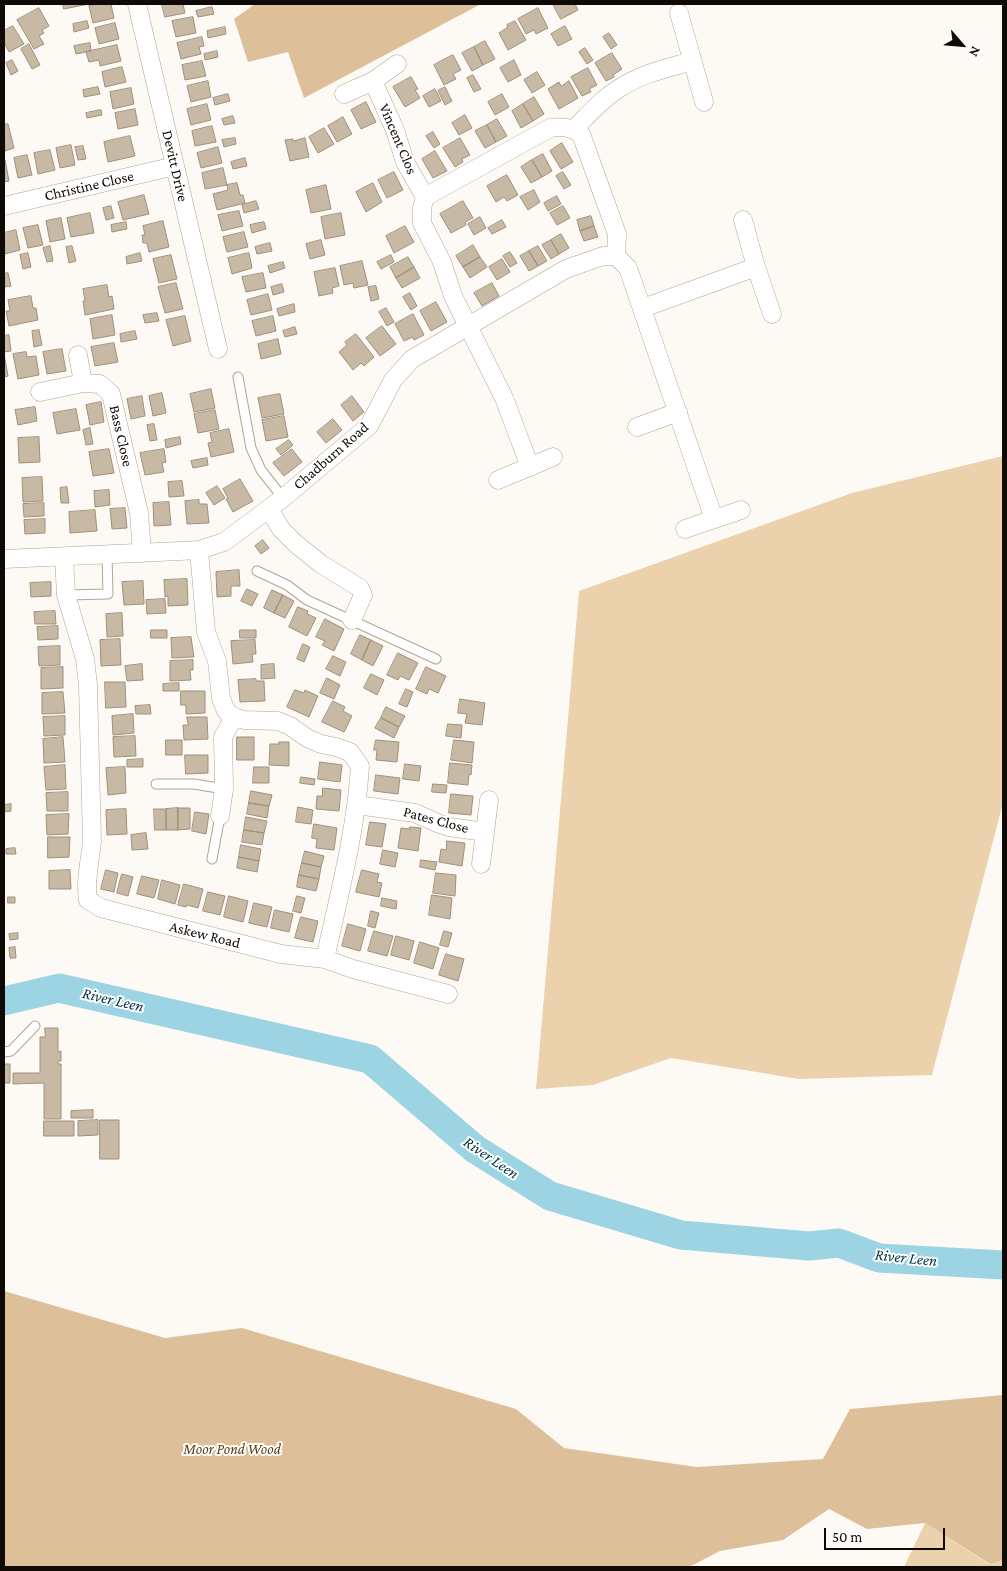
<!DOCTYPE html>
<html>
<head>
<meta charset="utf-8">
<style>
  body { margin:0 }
  #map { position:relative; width:1007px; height:1571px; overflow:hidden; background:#fdfaf6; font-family:"Crimson Pro",serif }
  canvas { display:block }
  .frame { position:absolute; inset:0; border:5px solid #0f0a05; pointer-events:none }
  .north { position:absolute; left:937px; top:20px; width:50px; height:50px; -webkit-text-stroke:4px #fff; paint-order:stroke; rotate:117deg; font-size:14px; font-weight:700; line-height:20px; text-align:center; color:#0f0a05 }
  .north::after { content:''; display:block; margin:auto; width:18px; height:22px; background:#0f0a05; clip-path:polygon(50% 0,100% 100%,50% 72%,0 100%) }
  .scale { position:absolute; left:824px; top:1528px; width:121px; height:22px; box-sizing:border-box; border:2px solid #0f0a05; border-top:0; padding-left:6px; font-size:15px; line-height:18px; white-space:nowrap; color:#0f0a05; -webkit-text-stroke:4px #fff; paint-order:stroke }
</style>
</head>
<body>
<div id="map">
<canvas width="1007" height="1571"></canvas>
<div class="frame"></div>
<div class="north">N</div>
<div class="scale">50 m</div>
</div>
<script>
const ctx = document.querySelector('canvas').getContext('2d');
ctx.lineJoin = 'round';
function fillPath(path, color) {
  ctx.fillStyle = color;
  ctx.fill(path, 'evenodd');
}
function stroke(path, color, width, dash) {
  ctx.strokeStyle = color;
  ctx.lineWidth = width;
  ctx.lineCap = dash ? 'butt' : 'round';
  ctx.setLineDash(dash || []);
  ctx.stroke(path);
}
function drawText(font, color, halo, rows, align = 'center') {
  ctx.font = font + ' "Crimson Pro",serif';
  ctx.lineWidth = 4;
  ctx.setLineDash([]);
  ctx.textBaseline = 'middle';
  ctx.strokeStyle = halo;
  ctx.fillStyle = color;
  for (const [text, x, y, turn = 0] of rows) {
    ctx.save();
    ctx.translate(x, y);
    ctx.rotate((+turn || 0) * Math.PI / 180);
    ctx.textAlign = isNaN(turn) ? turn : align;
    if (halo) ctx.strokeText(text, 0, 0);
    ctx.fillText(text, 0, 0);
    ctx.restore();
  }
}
const green = new Path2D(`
  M1003,456V803L932,1075L799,1079L671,1058L593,1085L536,1089L579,591L852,493Z
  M925,1523L989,1564L1003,1560V1567H904Z`);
const forest = new Path2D(`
  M255,4H481L304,98L288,52L248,62L234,19Z
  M4,1291L165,1338L242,1328L516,1409L564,1448L697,1467L823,1459L850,1409L1003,1395V1560L990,1564L925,1523L867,1529L829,1509L783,1540L720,1551L689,1567H4Z`);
const river = new Path2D(`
  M4,1001L59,988L370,1059L475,1149L550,1196L681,1235L809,1246L839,1243L879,1258L1003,1265`);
const building = new Path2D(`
  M63,4H89L64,9Z
  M98,4H111L114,18L93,23L89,6Z
  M162,4H183L185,13L165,17Z
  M553,4H575L578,10L561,19Z
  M212,7L214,14L198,17L196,11Z
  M39,8L49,26L42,30L44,33L39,36L44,44L34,49L17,20Z
  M538,8L548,28L536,34L534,30L526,34L518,19Z
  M193,17L196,33L176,37L172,21Z
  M87,21L89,28L74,32L73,24Z
  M515,21L526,40L508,50L499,33L508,27L507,25Z
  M115,23L119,39L99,44L95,28Z
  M13,26L24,44L9,52L4,42V31Z
  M565,26L572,39L558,46L551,34Z
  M225,27L226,34L208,38L207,31Z
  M609,33L617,45L611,49L603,37Z
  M202,37L204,46L199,47L201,54L181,59L177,43Z
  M485,41L495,59L483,65L474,47Z
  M90,43L91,51L76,54L74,46Z
  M29,44L40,65L32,69L21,49Z
  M117,45L121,61L100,66L99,60L89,62L86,52Z
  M474,47L483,65L472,71L462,53Z
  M585,48L593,60L587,64L579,52Z
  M217,51L218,57L205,60L204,54Z
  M612,53L622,69L613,75L614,77L606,81L595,63Z
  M453,55L461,70L453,74L456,79L444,85L434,65Z
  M12,60L18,71L11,75L6,63Z
  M514,60L521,75L508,82L500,68Z
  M202,61L206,76L185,80L182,65Z
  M122,67L126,82L105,87L102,72Z
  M588,68L597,85L589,89L591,92L582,96L571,77Z
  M537,72L545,85L532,93L524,80Z
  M473,75L481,89L474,92L467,78Z
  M411,77L418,89L415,90L420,98L405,107L393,87Z
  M208,81L211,97L191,102L187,86Z
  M569,81L578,98L559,109L548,89L559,82L561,86Z
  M98,87L100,94L84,97L83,90Z
  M445,87L452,101L445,105L438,91Z
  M131,88L134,104L113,109L110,92Z
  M435,89L441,101L429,107L423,96Z
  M228,94L230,101L215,105L213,98Z
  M502,94L509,107L495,115L488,102Z
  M534,97L544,114L533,121L523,104Z
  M366,102L376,122L361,129L351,110Z
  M207,104L211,120L191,125L187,109Z
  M523,104L533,121L521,128L512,111Z
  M135,109L138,125L118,129L115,113Z
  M101,110L102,115L87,118L86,113Z
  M465,115L472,128L459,135L452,123Z
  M233,116L235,123L224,125L222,119Z
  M343,117L352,134L337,142L328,126Z
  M497,119L507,136L496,142L487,125Z
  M8,124L14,148L5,151L4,125Z
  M487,125L496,142L485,148L475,131Z
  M212,126L216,142L195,146L192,131Z
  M324,128L334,144L318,153L309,137Z
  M433,132L440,144L434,148L426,136Z
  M130,136L135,156L108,162L104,142Z
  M235,138L236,144L224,147L222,140Z
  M305,138L309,157L290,161L285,140L293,139V141Z
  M460,138L470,155L462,159L463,162L455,167L443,148Z
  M562,143L573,162L561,169L550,151Z
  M71,145L75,165L60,168L56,148Z
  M83,146L86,159L78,160L75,147Z
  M218,147L222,163L201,168L197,153Z
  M50,150L55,170L38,174L34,153Z
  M435,151L447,171L433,178L422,159Z
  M543,154L552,171L542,177L532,160Z
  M27,155L32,175L18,178L14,158Z
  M245,158L247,166L233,169L231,162Z
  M4,160H5L9,181L4,182Z
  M532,160L542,177L531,183L521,167Z
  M223,168L227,185L205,189L202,173Z
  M394,172L403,190L387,198L378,180Z
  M563,172L571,185L564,189L556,176Z
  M507,175L518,195L507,201L504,197L496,202L487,186Z
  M237,183L240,195H243L245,203L217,210L213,194L228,190L227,185Z
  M373,183L382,202L366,212L356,192Z
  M326,185L331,209L311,213L306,190Z
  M534,190L540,202L528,210L520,197Z
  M144,195L149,214L123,220L118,202Z
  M557,196L561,204L548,211L544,203Z
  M256,201L259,209L244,213L242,205Z
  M463,201L473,218L465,222L466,225L451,233L440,214Z
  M111,206L114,218L106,220L103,208Z
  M563,206L570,218L557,225L550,213Z
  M239,211L243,226L222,231L218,215Z
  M90,213L94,233L71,237L67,218Z
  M341,213L345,235L325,239L321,217Z
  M591,216L594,226L580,231L577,220Z
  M480,217L486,228L474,235L468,224Z
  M61,218L65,239L50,242L46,221Z
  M502,220L506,227L492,234L488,228Z
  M163,221L169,247L149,252L147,243H143L142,235H145L143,226Z
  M126,222L127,229L112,232L111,225Z
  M264,222L266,229L252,233L250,225Z
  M38,225L43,245L28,248L23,228Z
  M405,226L414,242L394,253L386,236Z
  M594,226L598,237L584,241L580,231Z
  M16,230L20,250L5,254L4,233Z
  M244,232L248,247L227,252L223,237Z
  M561,234L569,248L559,254L551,240Z
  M321,240L325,255L310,259L306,244Z
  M551,240L559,254L551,259L542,245Z
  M270,243L272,251L257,254L255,247Z
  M473,245L480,257L463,267L456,256Z
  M50,246L53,261L47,262L43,248Z
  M72,246L76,261L69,263L66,247Z
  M538,246L547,261L538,266L529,251Z
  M529,251L538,266L529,271L520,256Z
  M510,252L517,263L510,267L503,256Z
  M28,253L31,267L23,269L20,255Z
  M140,253L142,261L127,264L126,257Z
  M249,253L252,268L232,274L228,258Z
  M171,255L177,279L159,283L153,259Z
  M391,255L394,262L381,269L377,262Z
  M408,257L414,267L396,278L390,267Z
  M480,257L487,267L470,278L463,267Z
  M502,259L510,272L497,280L489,267Z
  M362,261L368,285L354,288L353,283L344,285L340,266Z
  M283,262L285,268L270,273L268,266Z
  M414,267L420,278L402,288L396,278Z
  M335,268L339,286L332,288L333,293L319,296L314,272Z
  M8,273L11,286L5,287L4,274Z
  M263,273L266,288L246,292L242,277Z
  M176,283L183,309L165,313L158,287Z
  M492,283L499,296L482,306L474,293Z
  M282,284L284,292L273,295L271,287Z
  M107,285L109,297L112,296L114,309L85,315L83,301H85L83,289Z
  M376,286L379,299L371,301L368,287Z
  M410,293L417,306L411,310L403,297Z
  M268,294L272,310L251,315L247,300Z
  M31,296L33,308H36L38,320L9,326L6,311H10L8,300Z
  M436,302L447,322L431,331L420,311Z
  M294,304L295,312L279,316L277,309Z
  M386,308L394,322L387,326L379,312Z
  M157,313L159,321L145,323L143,315Z
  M413,314L424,335L414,340L413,337L404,341L395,324Z
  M112,315L115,335L93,339L90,319Z
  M185,316L191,341L173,346L166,320Z
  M273,316L276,331L256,336L252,321Z
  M382,326L396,344L380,356L366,338Z
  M295,327L297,334L285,337L283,331Z
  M39,330L42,345L34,347L32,331Z
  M135,331L137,339L121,342L120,334Z
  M356,334L374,357L364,366L361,363L353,370L339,352L347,345L345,342Z
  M9,335L11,351L4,352V336Z
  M278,339L281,354L261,359L258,344Z
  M114,343L118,362L95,366L91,347Z
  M62,349L66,371L47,374L43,352Z
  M26,352L27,357L36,356L39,375L18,379L13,354Z
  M4,354L8,376L4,377Z
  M211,389L215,408L194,412L190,394Z
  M162,393L166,413L153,416L149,396Z
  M280,394L284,414L262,418L258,398Z
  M142,396L145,416L131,419L127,399Z
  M352,396L364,412L353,421L341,405Z
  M101,402L104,422L90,425L86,405Z
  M35,407L37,421L18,425L15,410Z
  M76,409L80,430L57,434L53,413Z
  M215,410L219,429L198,433L194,414Z
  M284,416L288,437L266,441L262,420Z
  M333,419L342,430L326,443L317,432Z
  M154,424L157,440L150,441L147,425Z
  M90,428L93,444L86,445L83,430Z
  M229,429L234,452L211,457L208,443L212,442L210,433Z
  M39,437L40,462L19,463L18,438Z
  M180,437L181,444L166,448L165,440Z
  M289,440L293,445L281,455L276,449Z
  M109,449L114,473L93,476L89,452Z
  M164,449L166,462L162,463L164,472L145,475L140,453Z
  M292,449L302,462L284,476L273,463Z
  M207,458L208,465L193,468L191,461Z
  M42,477L43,501L23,502L22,478Z
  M240,479L253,501L233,512L226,499L228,498L223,489Z
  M182,481L184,496L169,497L168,482Z
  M217,486L225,498L214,505L206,493Z
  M67,487L69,503H61L60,488Z
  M109,490L110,505L95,507L94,491Z
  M199,500V504H207L209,523L187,524L185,501Z
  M169,502L171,525L154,526L153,503Z
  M44,503V516L24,517L23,504Z
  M125,508L127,528L112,529L110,509Z
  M95,510L97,531L70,533L69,512Z
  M45,519V533L25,534L24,520Z
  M263,540L269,548L261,554L255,546Z
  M239,570L240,586H231V596L217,597L216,572Z
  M187,579L188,605L168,606V596L165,597L164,580Z
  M143,581L144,604L124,605L122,582Z
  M51,582V596L31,597L30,583Z
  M247,589L258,594L252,606L241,601Z
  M272,590L283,595L274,613L264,608Z
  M283,595L294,601L285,618L274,613Z
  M165,599L166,613L147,614L146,600Z
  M298,607L308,611L307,614L316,618L307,636L289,627Z
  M55,611L56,624H35L34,612Z
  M122,613L123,636L107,637L106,614Z
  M325,619L344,629L334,651L322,645L325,641L316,637Z
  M58,626V639L38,640L37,627Z
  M151,630H167V638H151Z
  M240,630H256V638H240Z
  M360,635L371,640L362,660L351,654Z
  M191,637L194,657L172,658L171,638Z
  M120,639L121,665L101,666L100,640Z
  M255,640L256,654H252L253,662L233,664L231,641Z
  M371,640L383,646L373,666L362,660Z
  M303,644L310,647L304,662L297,659Z
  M60,646V665L39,666L38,647Z
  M398,653L418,663L409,680L400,676L398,680L387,675Z
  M333,656L346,662L340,676L326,669Z
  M193,660V670H190L191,680L170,681V661Z
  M142,664L143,680L127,681L125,666Z
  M274,664L275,678L261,679V665Z
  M63,667V688L41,689V668Z
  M426,667L446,676L438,693L429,689L427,694L416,689Z
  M371,674L384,680L377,695L364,688Z
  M327,678L340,685L334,699L320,693Z
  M256,679V681H264L265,701L240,702L238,680Z
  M105,682H125L126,707L106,708Z
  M179,683V691H163V684Z
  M406,689L413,692L407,707L399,704Z
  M295,690L304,693L305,690L318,696L309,717L287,707Z
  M181,691H205V713L186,714V705H181Z
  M63,692L65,713L42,714V693Z
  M460,699L485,703L482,725L465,723L467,714L458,713Z
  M333,701L345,707L343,711L352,716L344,732L322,722Z
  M150,705L151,714H136L135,706Z
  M386,707L405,716L399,727L381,718Z
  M133,714L134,733L113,735L112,716Z
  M65,716V735L44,736L43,717Z
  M187,717H207L208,739L184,740L183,725H188Z
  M381,718L399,727L394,738L375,728Z
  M448,724L462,725L461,738L446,736Z
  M135,736L136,756L114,757L113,737Z
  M63,737L65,762L44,763L43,739Z
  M237,737H254V760H237Z
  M166,740H182V755H166Z
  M376,740L399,742L397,762L376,760L377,750H374Z
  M454,740L474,742L472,763L451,760Z
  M279,742H289V766L269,765L270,744H279Z
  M185,755H208V773L186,774Z
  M143,759V767H127V760Z
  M320,762L342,765L340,782L318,779Z
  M450,763L472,765L471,775L469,774L468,785L448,783Z
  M405,764L421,766L419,781L403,779Z
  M65,765L66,789L46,790L44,767Z
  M125,767L126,793L108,795L106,768Z
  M254,767H269V783H253Z
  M376,775L400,778L398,794L374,791Z
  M301,777L315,779L314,785L300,783Z
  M433,784L447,785L446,793L432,792Z
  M323,788L341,790L339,811L316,809L317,796H322Z
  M251,791L272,795L269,806L249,803Z
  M68,792V811H47L46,793Z
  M451,794L473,796L471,815L449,813Z
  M249,803L269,806L267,818L247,814Z
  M11,804V811L4,812V805Z
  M298,807L313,810L311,824L296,822Z
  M178,808H190V829L178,830Z
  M178,808V830H166V809Z
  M126,809L127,834L107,835L106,810Z
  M154,809H166V830H155Z
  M195,812L209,814L206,834L192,831Z
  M69,814L68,834L47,835L46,815Z
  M246,817L267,821L264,833L244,830Z
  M370,822L386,824L382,847L366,845Z
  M314,824L337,828L334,850L316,848L317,839L312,838Z
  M410,827L421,828L418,851L398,848L401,828L410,829Z
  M244,830L264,833L262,845L242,842Z
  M146,833L148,849L132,850L131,835Z
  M48,837H70L69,857L48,858Z
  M447,841L465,843L462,866L439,862L441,849L446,850Z
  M241,845L261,849L259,861L239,857Z
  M15,848L16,854H6V849Z
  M383,850L398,853L395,867L380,864Z
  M305,851L324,856L321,867L302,863Z
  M239,857L259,861L257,872L237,868Z
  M421,860L437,862L435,870L420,867Z
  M302,863L321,867L319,879L299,875Z
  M70,870L71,889H49V871Z
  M106,870L118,873L114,892L101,889Z
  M362,870L379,874L377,882L382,883L379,897L356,892Z
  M436,873L456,875L455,896L433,893Z
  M122,874L133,877L128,896L117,893Z
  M299,875L319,879L316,891L297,887Z
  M142,876L159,880L154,898L137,894Z
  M162,880L180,885L175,904L158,899Z
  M184,884L203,889L198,908L187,905L186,907L178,905Z
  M208,892L225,896L220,915L203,911Z
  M432,895L452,898L450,919L429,915Z
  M229,896L248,901L243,922L224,917Z
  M297,896L305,898L301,913L293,911Z
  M8,897H15V903H8Z
  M382,898L397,901L396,909L381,906Z
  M254,903L272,907L267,927L249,923Z
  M275,910L293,914L289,932L271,928Z
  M371,911L379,913L375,928L368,926Z
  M301,917L318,921L313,942L295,938Z
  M348,924L366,929L360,951L342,946Z
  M374,931L393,936L387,956L368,951Z
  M444,931L452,933L448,947L440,945Z
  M18,933V939L10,940L9,934Z
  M396,936L414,941L409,960L391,955Z
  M420,942L439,948L433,969L414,963Z
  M15,947L16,958H10L9,948Z
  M446,954L464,959L458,981L439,975Z
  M45,1028H58V1052L61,1051V1061H58V1064H61V1119H44V1083L13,1084V1073H40V1037H45Z
  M4,1064H10V1083H4Z
  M93,1110V1118H71V1111Z
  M98,1120V1135L78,1136V1121Z
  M100,1120H119V1159H100Z
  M44,1121H74V1136H44Z`);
const service = new Path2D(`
  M238,377L251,448L261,470L283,498
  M257,571L287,585L307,600L436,659
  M66,595L108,594L107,555
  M156,784H194L224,789
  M212,859L220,816
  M4,1052L11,1051L35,1026`);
const minor = new Path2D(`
  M137,4L218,349
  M679,13L704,102
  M373,81L395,130L405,162L425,197
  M344,94L373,81L397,64
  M574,129C589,114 604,97 623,86C644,73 668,68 692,61
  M4,206L175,166
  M743,220L756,267L772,314
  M643,308L756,267
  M78,355L83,383
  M40,392L83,383L100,384L111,394L139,513L142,553
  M637,427L678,412
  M530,467L504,398L453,296L442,262L422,223V208L425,197L550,128C562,126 571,127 581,134L617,234L616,256L628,268L714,519
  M498,480L553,457
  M269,509L281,529L296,544L321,564L360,588L363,595L352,620
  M685,529L741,510
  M199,550L206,632L217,661L221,698L226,711L234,717L244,720L278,721L290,726L307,738L321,744L336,747L350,752L360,766C356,831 339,895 325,959
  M64,557L66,595L85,659L88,685L92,841C90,861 85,880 88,900L101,908L281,954L325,959L353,969L448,994
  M4,559L180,551L199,550L224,542L283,498L369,426L393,380L412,359L566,269L603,256H616
  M357,805L415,813L437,823L449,827L485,832
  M220,816L224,789L223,737L234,717
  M481,864L489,800`);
const streetNames = [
  ["Vincent Clos",398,139,67],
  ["Devitt Drive",175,166,77],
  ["Christine Close",89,186,-13],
  ["Bass Close",121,436,77],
  ["Chadburn Road",331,456,-41],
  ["Pates Close",436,820,15],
  ["Askew Road",205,935,14]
];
const parkNames = [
  ["Moor Pond Wood",232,1449]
];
const waterNames = [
  ["River Leen",113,1000,13],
  ["River Leen",491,1158,34],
  ["River Leen",906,1258,6]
];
fillPath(green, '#ecd1ad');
fillPath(forest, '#ddc099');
stroke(river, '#9cd4e3', 29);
fillPath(building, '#c8b9a4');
stroke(building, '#9f907c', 1);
stroke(service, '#b3a491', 11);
stroke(minor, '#b3a491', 19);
stroke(service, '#fff', 9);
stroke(minor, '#fff', 18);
drawText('15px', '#0f0a05', '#fff', streetNames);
drawText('italic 15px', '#5c3f10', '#fff', parkNames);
drawText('italic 16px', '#003540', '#fff', waterNames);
</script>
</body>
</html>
